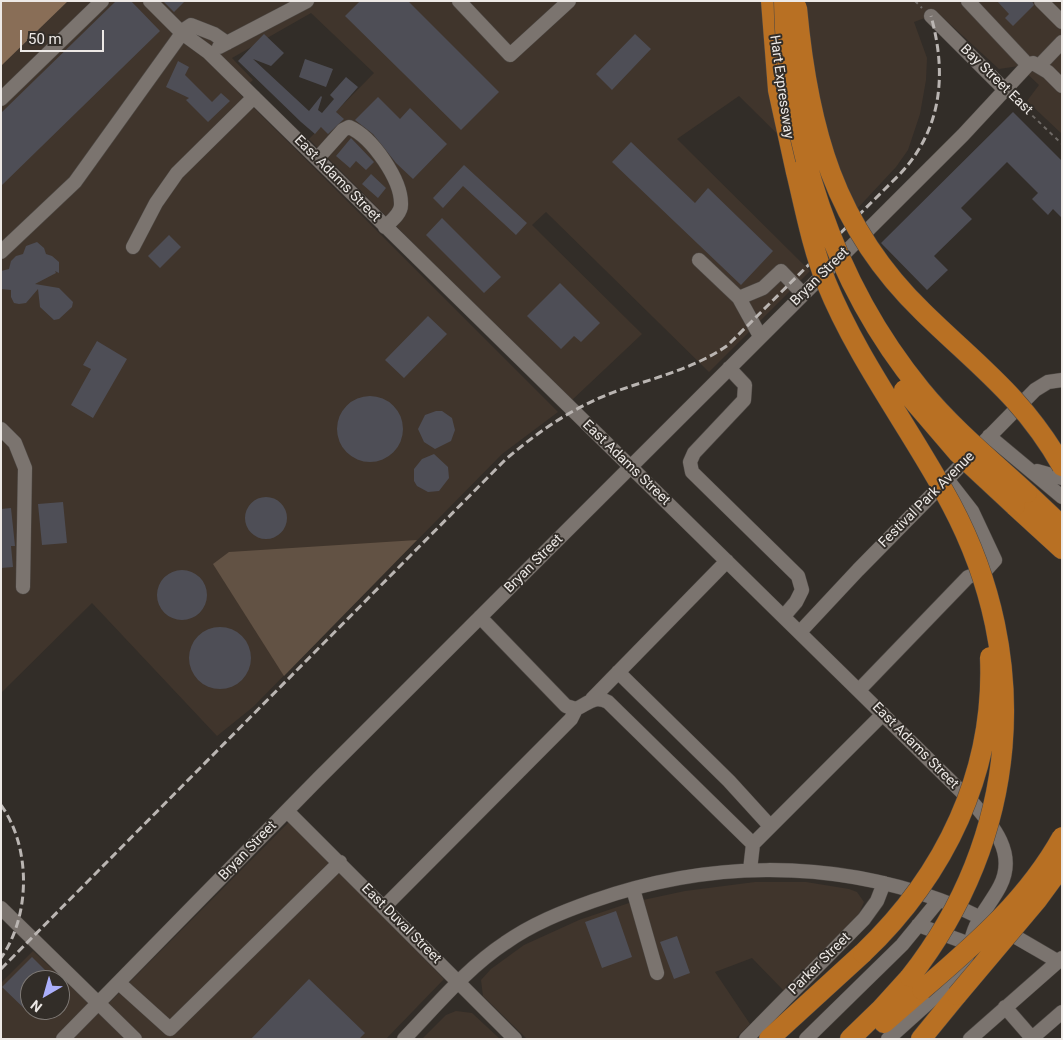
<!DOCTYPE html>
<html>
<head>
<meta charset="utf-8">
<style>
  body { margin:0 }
  #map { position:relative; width:1063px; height:1040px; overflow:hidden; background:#322d28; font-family:Roboto,sans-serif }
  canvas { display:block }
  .frame { position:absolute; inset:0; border:2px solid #ede9e6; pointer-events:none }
  .north { position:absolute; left:20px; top:970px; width:50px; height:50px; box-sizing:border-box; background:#322d28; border:1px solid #7d7874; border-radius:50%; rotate:218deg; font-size:14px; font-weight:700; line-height:20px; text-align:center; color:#ede9e6 }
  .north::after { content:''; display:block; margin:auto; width:18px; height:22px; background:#abaffb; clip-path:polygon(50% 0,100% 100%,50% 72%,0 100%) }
  .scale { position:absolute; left:20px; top:30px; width:84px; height:22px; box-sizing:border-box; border:2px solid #ede9e6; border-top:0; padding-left:6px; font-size:15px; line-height:18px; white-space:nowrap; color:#ede9e6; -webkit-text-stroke:4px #322d28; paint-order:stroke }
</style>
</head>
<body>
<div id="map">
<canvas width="1063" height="1040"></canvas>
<div class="frame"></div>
<div class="north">N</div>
<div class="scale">50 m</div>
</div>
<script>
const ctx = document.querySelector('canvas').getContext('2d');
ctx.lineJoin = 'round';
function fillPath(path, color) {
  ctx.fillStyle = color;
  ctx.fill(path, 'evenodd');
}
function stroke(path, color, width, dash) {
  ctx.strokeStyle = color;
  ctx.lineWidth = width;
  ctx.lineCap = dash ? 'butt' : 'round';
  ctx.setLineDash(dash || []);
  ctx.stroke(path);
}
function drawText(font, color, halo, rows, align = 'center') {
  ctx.font = font + ' Roboto,sans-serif';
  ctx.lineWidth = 4;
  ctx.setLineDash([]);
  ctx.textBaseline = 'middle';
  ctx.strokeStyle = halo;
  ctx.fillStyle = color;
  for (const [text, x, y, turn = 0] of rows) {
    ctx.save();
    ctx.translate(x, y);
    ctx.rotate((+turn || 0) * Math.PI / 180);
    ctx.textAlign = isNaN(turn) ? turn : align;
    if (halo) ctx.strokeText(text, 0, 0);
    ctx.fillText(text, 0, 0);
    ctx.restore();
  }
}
const built = new Path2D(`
  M68,1H1062V134L1027,101L1039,85L1019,66L999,69L938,13L914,22L927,58L926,80L920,114L908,150L896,167L855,211L739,96L677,139L810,271L709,372L546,212L532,225L642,334L571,401L309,139L374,73L311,13L232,58L253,80L239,93L558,412L502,454L253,707L217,736L92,603L1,693V66Z
  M289,822L444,979L386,1039H1V983L33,951L99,1013ZM30,980H60V1010H30Z
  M755,882H806L849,889L857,892L864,902L857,918L784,991L752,958L715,972L750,1024L735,1039H527L483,996L481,980L491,969L524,945L579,920L629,903L685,891Z
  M456,1011L472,1013L500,1039H422L446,1015Z`);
const green = new Path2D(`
  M417,540L284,676L213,564L229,552Z`);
const water = new Path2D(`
  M1,1H68L1,66Z`);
const building = new Path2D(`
  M116,1H131L160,31L1,186V113Z
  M163,1H185L174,12Z
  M360,1H408L499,92L461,130L345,16Z
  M997,1H1032L1034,5L1013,26L1005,18L1009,14Z
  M264,34L284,53L271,66L253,59L309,111L321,96L322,97L318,110L322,113L334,99L330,95L346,77L358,87L336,112L344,119L328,134L321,127L315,134L301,122L238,61Z
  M635,34L651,49L612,90L596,74Z
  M305,59L333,69L326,87L299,77Z
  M178,61L189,67L185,75L212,102L221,93L230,101L208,122L186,100L189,98L166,87Z
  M378,97L400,119L410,108L447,144L413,179L396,163L373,134L355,120Z
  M1013,112L1062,161V218L1053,209L1048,215L1032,199L1038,193L1007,162L961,208L972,219L934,256L948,270L927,290L881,243Z
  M351,138L374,162L366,170L356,161L350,168L336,156Z
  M631,142L695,203L708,188L773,251L741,285L612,162Z
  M464,165L527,223L516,235L463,186L443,208L433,198Z
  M371,174L386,188L378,198L362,184Z
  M442,218L501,277L484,293L426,235Z
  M169,235L181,247L160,268L148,256Z
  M37,242L44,248L46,254L52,256L59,262V273L55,271L56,273L35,284L59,288L73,302L72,307L59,319L54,320L40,307L38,289L26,303L19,304L14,303L11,297V290L1,289V271L9,269L11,261L16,256L23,254L26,246Z
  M560,283L600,323L581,342L574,336L561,349L527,316Z
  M428,316L447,334L404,378L385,360Z
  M97,341L127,359L93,418L71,405L91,369L83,365Z
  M337 429a33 33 0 1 1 66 0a33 33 0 1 1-66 0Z
  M436,411H442L452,418L455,430L451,441L435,449L424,442L418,429L425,415Z
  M434,454L448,467L449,478L439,491L428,492L417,486L414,481V469L422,459Z
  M245 518a21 21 0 1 1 42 0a21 21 0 1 1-42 0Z
  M63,502L67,543L42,545L38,504Z
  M11,508L15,546H11L13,567L1,568V509Z
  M157 595a25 25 0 1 1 50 0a25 25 0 1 1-50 0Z
  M189 658a31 31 0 1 1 62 0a31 31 0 1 1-62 0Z
  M616,911L632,957L602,968L585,922Z
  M677,936L690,973L674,979L660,942Z
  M32,957L55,980H30V1014L2,987Z
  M309,979L365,1033L359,1039H251Z`);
const path = new Path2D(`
  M915,1L922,8
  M1015,99L1062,144`);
const minor = new Path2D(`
  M150,1L182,33L208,52L972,802C993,826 1017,853 1000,886C993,900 982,912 976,926C968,943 969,961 958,976L888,1039
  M459,1L510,55L569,1
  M968,1L1028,65
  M1041,1L1062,22
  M931,16L1004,89
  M219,47L307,1
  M1039,66L1062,42
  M1,99L102,1
  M317,159L343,130L349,127C372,137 402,180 401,205C401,214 391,221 385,227
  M133,247L156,203L177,173L254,97
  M1,252L75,182L185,29L191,25L214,34L227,43
  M699,260L739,298L760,336
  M739,298L763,288L781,271L803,294
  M729,368L745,385L744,400L694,453L690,462L692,472L798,576L802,590L796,602L784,616
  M1,429L15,443L25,468L23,587
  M989,436L1062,497
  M1037,471L1062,478
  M480,617L566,706L576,709C589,703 594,695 608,702L753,844
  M800,632L858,570L1035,390L1048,382L1062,380
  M618,672L729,781L770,826
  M859,690L968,577L985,571L995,560L972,511L947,479
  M592,699L727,561
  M287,811L515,1039
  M750,870L753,844L883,714
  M633,889L657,973
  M385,906L571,719L576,709
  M1,908L135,1039
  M918,925L970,944
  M119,983L170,1029L340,862
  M1005,1007L1032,1038
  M63,1039L318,779L963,135L1028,65L1033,63L1048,72L1062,86
  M404,1039C436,1006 467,968 505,943C532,924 562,912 593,901C706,861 827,859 940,900C981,915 1019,939 1057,961
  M746,1039L864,919L877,901L884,883
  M806,1039L902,945L939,900
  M970,1039L1062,958
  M1031,1039L1062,1012`);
const highway = new Path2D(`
  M771,1L778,90L796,172
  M1027,493L1062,526
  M1015,506L1062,549
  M884,1023L922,990
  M769,1039L863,953
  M850,1039L881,1009L910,977
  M921,1039L957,995`);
const rail = new Path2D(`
  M1,805C31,847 31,915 1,958
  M1,969L506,459C538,432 569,410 609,394C648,379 693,370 728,345L900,174C942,129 947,74 931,16`);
const highwayBridge = new Path2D(`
  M784,1C786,139 833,283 921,390C952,428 991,460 1027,493
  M797,8C808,128 834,226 923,312C977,365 1023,397 1062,466
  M796,172C805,209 812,247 826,282C858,361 911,429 951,504C1034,660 1019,838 910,977
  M904,390L958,453L1015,506
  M863,953C945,875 995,772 990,657
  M922,990C975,944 1027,900 1062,837
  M957,995L1037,900L1062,866`);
const streetNames = [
  ["Bay Street East",996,80,44],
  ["Hart Expressway",781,87,82],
  ["East Adams Street",337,179,45],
  ["Bryan Street",820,277,-45],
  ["East Adams Street",626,463,44],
  ["Festival Park Avenue",927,500,-45],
  ["Bryan Street",534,564,-45],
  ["East Adams Street",915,746,45],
  ["Bryan Street",248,851,-46],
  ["East Duval Street",401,924,45],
  ["Parker Street",820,964,-45]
];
fillPath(built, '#40352c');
fillPath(green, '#625244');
fillPath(water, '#896e57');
fillPath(building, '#4e4e56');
stroke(minor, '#4d4844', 15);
stroke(highway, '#4d4844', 21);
stroke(path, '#6e6965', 2, [4, 4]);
stroke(minor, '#7b746f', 14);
stroke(highway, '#b87023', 20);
stroke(rail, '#bab5b2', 3, [8, 4]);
stroke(highwayBridge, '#4d4844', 21, []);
stroke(highwayBridge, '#b87023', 20);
drawText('14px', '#ede9e6', '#322d28', streetNames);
</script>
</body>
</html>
